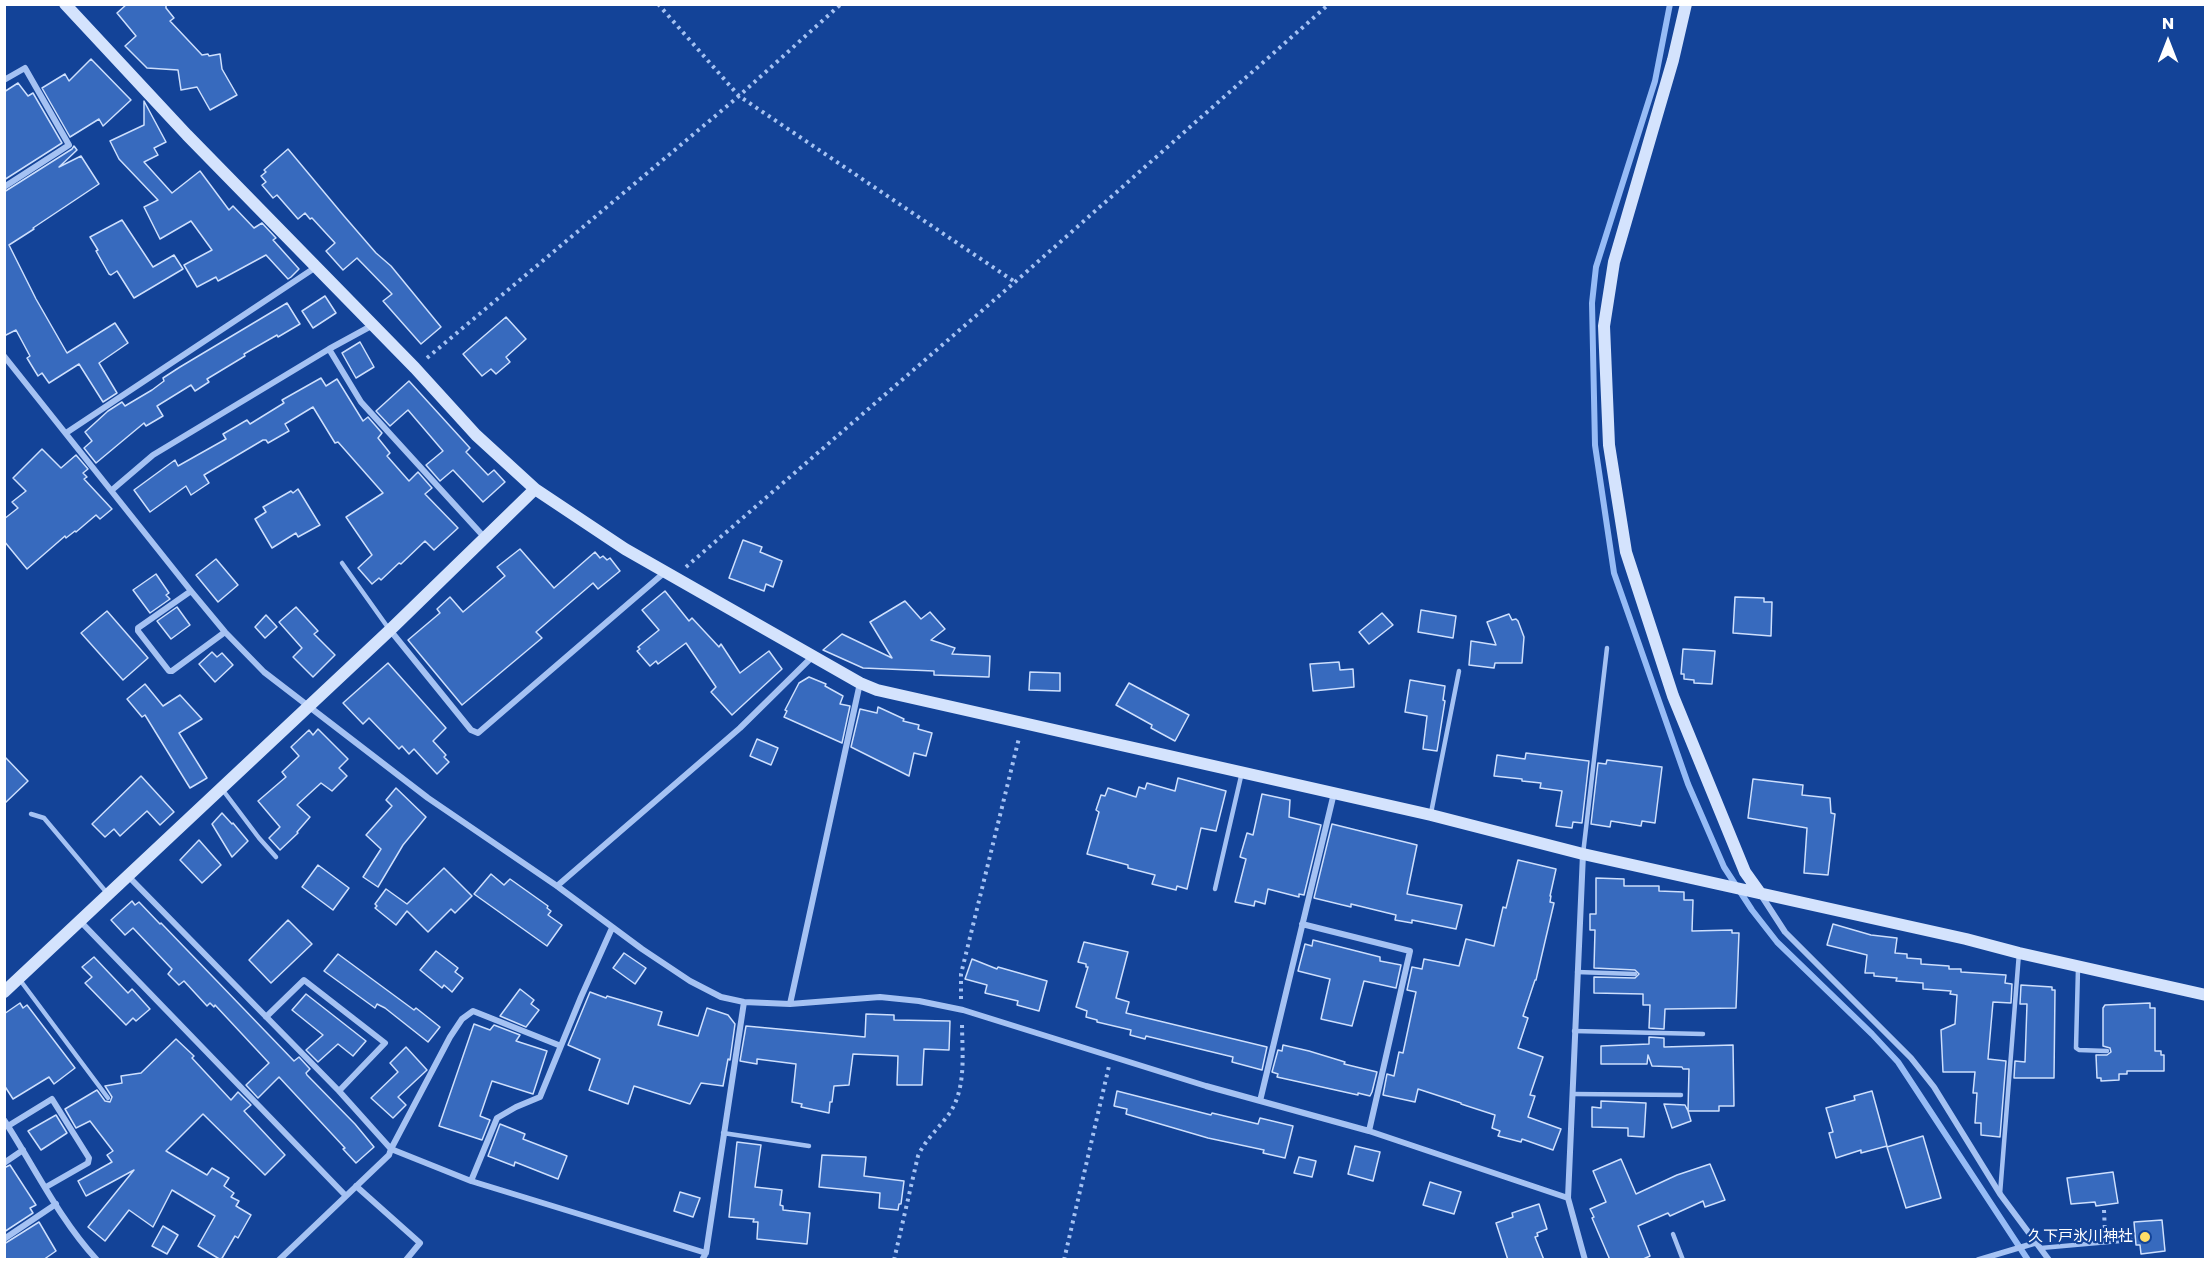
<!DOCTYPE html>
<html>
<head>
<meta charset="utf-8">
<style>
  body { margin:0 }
  #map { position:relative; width:2210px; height:1264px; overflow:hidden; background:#134398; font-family:Poppins,sans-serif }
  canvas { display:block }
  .frame { position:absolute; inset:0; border:6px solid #fff; pointer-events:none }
  .north { position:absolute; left:2138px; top:12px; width:60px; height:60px; -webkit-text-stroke:4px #134398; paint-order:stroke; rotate:0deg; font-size:16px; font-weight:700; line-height:24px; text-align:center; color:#fff }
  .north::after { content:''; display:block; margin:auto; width:21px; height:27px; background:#fff; clip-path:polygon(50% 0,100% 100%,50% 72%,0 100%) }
</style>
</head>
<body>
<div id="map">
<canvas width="2210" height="1264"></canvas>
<div class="frame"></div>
<div class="north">N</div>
</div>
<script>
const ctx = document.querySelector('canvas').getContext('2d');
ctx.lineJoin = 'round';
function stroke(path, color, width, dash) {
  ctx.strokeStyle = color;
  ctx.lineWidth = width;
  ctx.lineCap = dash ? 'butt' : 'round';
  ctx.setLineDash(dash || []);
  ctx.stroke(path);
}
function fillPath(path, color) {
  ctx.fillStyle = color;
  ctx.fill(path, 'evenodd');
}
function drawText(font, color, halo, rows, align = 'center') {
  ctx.font = font + ' Poppins,"Noto Sans JP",sans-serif';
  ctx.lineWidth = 4.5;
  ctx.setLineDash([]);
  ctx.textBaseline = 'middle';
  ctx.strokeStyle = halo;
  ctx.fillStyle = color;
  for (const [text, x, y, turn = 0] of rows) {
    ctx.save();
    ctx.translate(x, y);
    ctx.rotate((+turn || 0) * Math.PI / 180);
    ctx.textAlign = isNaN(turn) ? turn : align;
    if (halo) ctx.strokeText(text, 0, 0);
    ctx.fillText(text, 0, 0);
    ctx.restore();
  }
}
const stream = new Path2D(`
  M1670,4L1655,81L1596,267L1592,303L1595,445L1614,573L1688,784L1724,867L1752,910L1777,942L1872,1034L1898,1062L2028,1260`);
const building = new Path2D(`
  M127,4H166V8L174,18L170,21L202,55L208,54L209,56L220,54L222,69L237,95L210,110L197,87L181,90L178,70L147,68L125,46L136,36L117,13Z
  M91,59L131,100L103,126L99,119L70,137L42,88L65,74L69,81Z
  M18,83L28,96L33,93L62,143L4,180V92Z
  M144,101L166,142L154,148L158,155L144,162L172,193L200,171L229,210L233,206L254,228L262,223L276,238L273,240L299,269L291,277L288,279L266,255L218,281L216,277L197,287L184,265L212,250L191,221L160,239L144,207L158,200L119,159L110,141L144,125Z
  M74,146L77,150L59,167L81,156L99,184L33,228L34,229L9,245L36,299L67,353L115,323L128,343L99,363L117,393L103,402L79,364L49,383L42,373L38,376L27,358L30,356L16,330L4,336V192L72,149Z
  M288,149L344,216L376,253L391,266L441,327L421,344L383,301L392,294L357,258L343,270L326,251L335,243L312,218L310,219L305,213L298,219L277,195L273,198L262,185L266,182L261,176L266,172L264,170Z
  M122,220L153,267L174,255L183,269L134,298L117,271L111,275L109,274L96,251L98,250L90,237Z
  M325,296L336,313L313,328L302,311Z
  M287,303L300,324L278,337L277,335L244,354L245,356L207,379L209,382L195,391L191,385L157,406L163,416L146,426L144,423L96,463L84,448L92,441L85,432L108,411L122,402L125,406L152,390L164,381L163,378L180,367Z
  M506,317L526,339L506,357L510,362L496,374L491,369L482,376L463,354Z
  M360,342L374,367L356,378L342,353Z
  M321,378L326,386L337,379L363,421L368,417L382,433L378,438L390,453L387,456L409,481L418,472L432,488L425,494L458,528L434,550L425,541L401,564L399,563L381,580L379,578L372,584L358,568L372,555L346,517L383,493L338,442L335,443L313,407L285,424L289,431L268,443L266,440H263L204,475L209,483L191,495L186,486L150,512L134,490L175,460L178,466L226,439L223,434L247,420L250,424L284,403L282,400Z
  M409,381L470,448L466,452L488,475L494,470L505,482L483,502L453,470L440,481L426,465L443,451L408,410L390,426L376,411Z
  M42,449L61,468L76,455L88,469L83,473L87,477L84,479L112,509L100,519L96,515L76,532L75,531L66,538L65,536L27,569L4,541V519L18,508L12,502L26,491L13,478Z
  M298,489L320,525L298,537L296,533L272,548L255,519L266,512L263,507L291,491L293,493Z
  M743,540L762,547L760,552L782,561L773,587L766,584L764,591L729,578Z
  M520,549L554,588L595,552L600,558L603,556L607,560L610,558L620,571L598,589L593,583L565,607L536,632L542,638L462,705L408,640L440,613L437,609L450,597L463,612L505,576L497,567Z
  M216,559L238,585L218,602L196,575Z
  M156,574L169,593L166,595L170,599L150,613L133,590Z
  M665,591L689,621L692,618L719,647L721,644L740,673L769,651L782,669L732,715L711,692L716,687L686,643L658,664L656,661L650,666L637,651L640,649L638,647L659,630L642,610Z
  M1735,597L1764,598V602H1772L1771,636L1733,633Z
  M905,601L921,619L930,612L945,629L931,640L955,648L952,654L990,656L989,677L934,675V671L863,668L823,650L842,634L892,658L870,622Z
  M177,607L190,625L171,639L157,621Z
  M296,607L318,631L314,634L335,655L313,677L293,657L302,648L279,622Z
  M1421,610L1456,616L1453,638L1418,632Z
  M107,611L148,658L123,680L81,633Z
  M1382,613L1393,625L1369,644L1359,632Z
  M1509,614L1512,620L1516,619L1518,621L1524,637L1522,663H1495L1494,668L1469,665L1471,641L1496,645L1487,622Z
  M266,615L277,627L265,638L255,627Z
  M1683,649L1715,651L1712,684L1694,683V680L1684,679V674H1681Z
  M212,652L217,657L222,653L233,665L215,682L199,664Z
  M1339,662L1340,670L1353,669L1354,687L1313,691L1310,664Z
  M388,663L446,728L433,741L446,755L444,757L449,762L437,774L414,749L409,754L402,746L399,749L369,718L363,724L343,703Z
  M1030,672L1060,673V691L1029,690Z
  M809,677L826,684L825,686L843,696L840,704L850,706L842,743L784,717L787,711L785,710L799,683Z
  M1410,680L1445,686L1443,700L1445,701L1437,751L1423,749L1427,716L1405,712Z
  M1129,683L1189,715L1175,741L1151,728L1152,725L1116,705Z
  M145,684L163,706L180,695L202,719L179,733L207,778L190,788L145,715L142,717L127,699Z
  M878,707L904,719L903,721L919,725L918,729L932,733L926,756L914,753L909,776L851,747L860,709L877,713Z
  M318,729L348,759L339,768L347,776L332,791L321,783L297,805L310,817L297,832L298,833L280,850L269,838L280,827L258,801L286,777L282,772L299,756L291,747L309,730L313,735Z
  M757,739L778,748L771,765L750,756Z
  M1526,753L1589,761L1582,823L1573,822L1572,828L1556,826L1562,791L1540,788L1541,783L1522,781V779L1494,776L1497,755L1525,759Z
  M4,756L28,781L4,804Z
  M1607,760L1662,767L1655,823L1642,821L1641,826L1611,821L1610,827L1591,824L1598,763L1606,764Z
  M141,776L174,812L160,825L147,811L120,836L114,829L105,837L92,824Z
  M1178,778L1226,791L1216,831L1201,828L1187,889L1177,886L1176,890L1152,884L1155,875L1128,868V865L1087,854L1099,812L1096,810L1101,795L1105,796L1108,788L1136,797L1139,787L1145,789L1147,783L1175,791Z
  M1753,779L1803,785L1802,795L1830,798L1831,813L1835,814L1828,875L1804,873L1807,828L1748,818Z
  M396,788L426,817L403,845L378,887L363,877L381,849L366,835L392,806L386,800Z
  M1262,794L1290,800L1289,817L1321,825L1304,895L1299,894V897L1268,889L1265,904L1255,901L1254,906L1235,902L1246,859L1240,857L1247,833L1253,835Z
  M222,813L232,824L233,823L248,841L232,857L212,824Z
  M1332,824L1417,845L1407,894L1462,905L1456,929L1412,920V923L1395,920L1396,915L1351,904V907L1314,898Z
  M199,840L221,865L202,883L180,860Z
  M1518,860L1556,869L1550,896H1551L1550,902L1554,903L1536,980H1535L1523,1016L1528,1018L1518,1048L1543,1057L1530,1095L1535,1096L1528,1117L1561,1129L1553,1150L1522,1139L1521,1142L1498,1136L1500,1131L1492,1128L1495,1115L1461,1104V1103L1418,1089L1415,1102L1383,1095L1387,1074L1394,1076L1399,1052L1403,1053L1416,992L1407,990L1412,967L1422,969L1424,959L1459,966L1466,939L1494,946L1503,907L1506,908Z
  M318,865L349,888L333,910L302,887Z
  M444,868L472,896L455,913L451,909L428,932L407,911L396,925L375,908L377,906L375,904L386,889L407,904Z
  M491,874L504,885L510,879L548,906L547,908L551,911L548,915L562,925L547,946L474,894Z
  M1596,878L1624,879V886H1659V891L1684,892V900H1693L1692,931L1732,930V933H1739L1736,1008L1665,1009L1664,1029L1649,1028L1650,1005H1643V994L1594,993V977L1635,978L1639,974L1635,970L1594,968L1595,930H1590V914H1596Z
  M132,901L135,905L139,902L160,924L161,923L294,1061L299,1057L310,1069L306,1073L307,1075L355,1124L374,1147L356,1163L343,1149L345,1148L279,1077L258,1098L246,1085L269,1063L215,1005L214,1007L210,1003L207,1006L184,981L179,985L168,974L172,969L133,928L125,935L111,920Z
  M288,920L312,944L271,983L249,960Z
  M1833,924L1871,935L1897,938L1895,953L1907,954V958L1921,959V964L1949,966V969H1961V972L2006,975L2005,983L2012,984L2011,1003L1993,1002L1988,1059L2006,1061L2000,1137L1981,1135V1123H1975L1977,1093H1973L1975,1072H1943L1941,1030L1955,1024L1957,995L1950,994L1951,991L1923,989V983L1896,981L1897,978L1874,976V973H1865L1867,955L1827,945Z
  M1313,940L1380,957V961L1401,965L1396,988L1364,981L1352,1026L1321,1019L1330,979L1298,971L1305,944L1312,946Z
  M1084,942L1128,952L1116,998L1129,1002L1126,1013L1267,1047L1262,1070L1232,1062L1233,1057L1146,1036L1145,1039L1130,1035L1131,1030L1097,1022V1020L1086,1017L1087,1011L1076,1007L1088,967H1086V964L1078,962Z
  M436,951L458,968L455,972L463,978L452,992L444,985L442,988L420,970Z
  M624,953L646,968L635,984L613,968Z
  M338,954L414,1010L416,1008L440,1027L428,1042L385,1008L377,1004L375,1008L324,971Z
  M94,957L128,993L132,989L150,1009L136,1021L133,1018L126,1025L85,983L92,977L82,967Z
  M972,959L997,969L998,967L1047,981L1039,1011L1017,1005L1018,1001L985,993L987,985L965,979Z
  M2021,985L2052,987V990H2055L2054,1078H2014L2015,1061L2025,1062L2027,1004H2020Z
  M520,989L534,1000L531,1004L539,1010L526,1027L500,1016Z
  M590,992L606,998L607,996L662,1012L658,1025L698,1036L707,1008L728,1015L735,1024L730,1060L728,1059L723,1086L701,1083L690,1104L634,1086L628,1104L589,1090L600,1059L568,1045Z
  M306,994L366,1041L353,1056L338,1044L318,1062L306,1050L323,1035L292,1010Z
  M20,1003L23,1008L27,1005L75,1068L54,1084L49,1077L13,1099L4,1085V1014Z
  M2150,1003V1008H2155V1051H2161V1055H2164V1071H2127V1074H2119V1080L2101,1081V1078H2097L2096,1055H2107L2111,1052L2110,1048L2103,1046V1008L2105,1005Z
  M866,1014L894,1015V1020L950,1021L949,1050L924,1049L922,1085H897L898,1056L853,1054L849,1085L834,1086L832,1102H830L829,1113L801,1107L802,1104L792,1102L796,1064L757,1059V1064L740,1061L746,1026L865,1037Z
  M474,1024L490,1030L494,1025L520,1035L516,1041L547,1051L533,1094L492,1081L480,1116L490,1120L482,1140L439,1126Z
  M1649,1037L1664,1038V1047L1733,1045L1734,1106H1719V1111H1688L1691,1121L1672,1128L1664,1104L1685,1105L1688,1111L1689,1069H1683L1682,1067L1652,1066L1648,1055L1647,1064H1601V1046L1649,1044Z
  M176,1039L194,1056L192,1058L231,1100L238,1092L251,1105L244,1111L285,1155L265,1175L203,1114L166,1151L207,1175L212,1168L229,1178L224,1186L234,1193L231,1197L239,1201L236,1206L251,1215L238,1238L235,1236L221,1260L198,1246L215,1216L172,1190L153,1227L129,1210L105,1241L88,1227L134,1170L86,1196L78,1181L112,1162L107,1155L113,1151L90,1121L76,1128L65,1109L97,1090L105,1101L110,1102L112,1097L105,1086L122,1083L121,1076L141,1073Z
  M1283,1045L1309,1051L1345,1062L1344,1064L1377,1072L1372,1092L1370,1096L1358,1093V1095L1277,1077L1278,1074L1272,1072L1278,1050L1282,1051Z
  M406,1047L427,1070L398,1097L406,1105L393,1118L371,1098L398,1072L390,1063Z
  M1117,1091L1211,1115L1212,1113L1258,1124L1260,1118L1293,1126L1285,1158L1263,1153L1264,1150L1208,1138L1126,1114L1127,1109L1114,1106Z
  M1872,1091L1887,1146L1861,1153V1150L1836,1158L1829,1133L1833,1132L1826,1108L1855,1100L1854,1096Z
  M1601,1101L1646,1103L1644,1137L1628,1136V1128L1592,1127V1107L1601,1108Z
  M56,1115L67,1133L41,1150L28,1131Z
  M500,1124L525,1134L523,1139L567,1156L558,1179L515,1162L514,1166L488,1156Z
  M1923,1136L1941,1198L1906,1208L1887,1147Z
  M737,1142L761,1145L755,1187L782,1190L780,1205L783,1206V1210L810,1213L807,1244L757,1239L758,1222H753L754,1219L729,1217Z
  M1355,1146L1380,1152L1373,1181L1348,1174Z
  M822,1155L866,1157L864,1176L904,1181L901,1204H899L898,1210L879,1208L880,1193L819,1187Z
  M1299,1157L1316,1161L1312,1177L1294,1173Z
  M1621,1159L1636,1194L1677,1175L1710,1164L1725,1200L1705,1207L1703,1201L1670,1216L1668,1213L1638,1226L1650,1256L1641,1260H1610L1592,1218L1594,1217L1590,1209L1606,1202L1593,1171Z
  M10,1165L36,1205L30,1208L33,1213L4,1232V1168Z
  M2113,1172L2118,1203L2096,1206L2095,1202L2071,1204L2067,1178Z
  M1430,1182L1461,1192L1454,1214L1423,1205Z
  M680,1192L700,1198L693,1217L674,1211Z
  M1539,1204L1547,1229L1537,1233L1538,1236L1535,1237L1544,1260H1508L1496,1223L1513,1217L1512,1213Z
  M2162,1220L2165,1251L2141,1254L2140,1245H2136L2134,1222Z
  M39,1222L56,1251L43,1260H4V1244Z
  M163,1226L178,1235L167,1254L152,1246Z`);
const path = new Path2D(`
  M658,4L739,96L1015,282
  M427,358L739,96L841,4
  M686,567L1015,282L1329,4
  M961,999V974L1019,738
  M2104,1210L2105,1232
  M894,1260L918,1156C925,1140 939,1128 949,1114C967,1088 962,1053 962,1022
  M1064,1260L1109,1066`);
const lane = new Path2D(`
  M342,563L389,629
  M222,789L259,838L276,857
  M1431,813L1459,671
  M31,814L44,818L107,893
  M1583,854L1607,648
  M1215,889L1242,772
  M2078,968L2076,1048L2079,1050L2107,1051
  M1577,972L1635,974
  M20,980L108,1098
  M1574,1031L1703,1034
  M1573,1094L1681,1095
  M723,1133L809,1146
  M2000,1194L2019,953
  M1673,1234L1683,1260
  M2041,1248L2131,1240`);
const street = new Path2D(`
  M4,80L25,68L69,145L4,187
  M329,349L361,402L485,538
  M4,356L191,591L225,632L264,672L428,798L557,886L642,949L690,981L721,997L744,1002L790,1004L880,997L919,1001L963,1010L1206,1086L1369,1131L1568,1198
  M66,433L316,267
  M112,490L153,455L329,349L373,325
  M191,591L138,628V631L169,671H172L225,632
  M390,630L471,730L478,733L665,572
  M1583,854L1568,1198L1585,1260
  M128,876L339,1091L391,1149L389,1155L279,1260
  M557,886L740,728L812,657
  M1761,895L1785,932L1911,1058L1934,1087L2000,1194L2049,1260
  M80,921L345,1195
  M1302,924L1410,951L1369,1131
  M790,1004L860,683
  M266,1017L304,980L385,1043L339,1091
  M561,1046L473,1011L462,1019L450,1037L391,1149L471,1181L706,1253
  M1260,1101L1334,793
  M4,1120C34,1166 59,1219 97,1260
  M8,1126L52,1099L89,1158L88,1163L46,1187
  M4,1163L23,1150
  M471,1181L497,1118L516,1107L540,1097L581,997L612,928
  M356,1186L420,1243L406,1260
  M4,1239L56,1204
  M702,1260L706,1253L744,1002
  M1978,1260L2035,1243`);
const secondary = new Path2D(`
  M65,4L187,135L415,368L476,435L535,489L625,549L860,683L877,690L1431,815L1583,854L1966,939L2019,953L2206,995
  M1686,4L1673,60L1614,262L1604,326L1609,445L1626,552L1673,696L1745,872L1760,893
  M4,992L390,630L535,489`);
const markers = [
  [2145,1237,6,"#ffde67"]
];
const poiNames = [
  ["久下戸氷川神社",2133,1237]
];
stroke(stream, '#97bcf6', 6);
fillPath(building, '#376abe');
stroke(building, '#cddffd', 1.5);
stroke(path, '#a5c2f3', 4, [3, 4.5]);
stroke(lane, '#a5c2f3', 4.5);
stroke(street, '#a5c2f3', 6);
stroke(secondary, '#d4e3fd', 12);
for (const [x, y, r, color] of markers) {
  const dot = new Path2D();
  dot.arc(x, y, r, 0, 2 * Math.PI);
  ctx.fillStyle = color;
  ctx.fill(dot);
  stroke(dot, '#134398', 2);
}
drawText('15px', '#fff', '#134398', poiNames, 'right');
</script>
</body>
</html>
